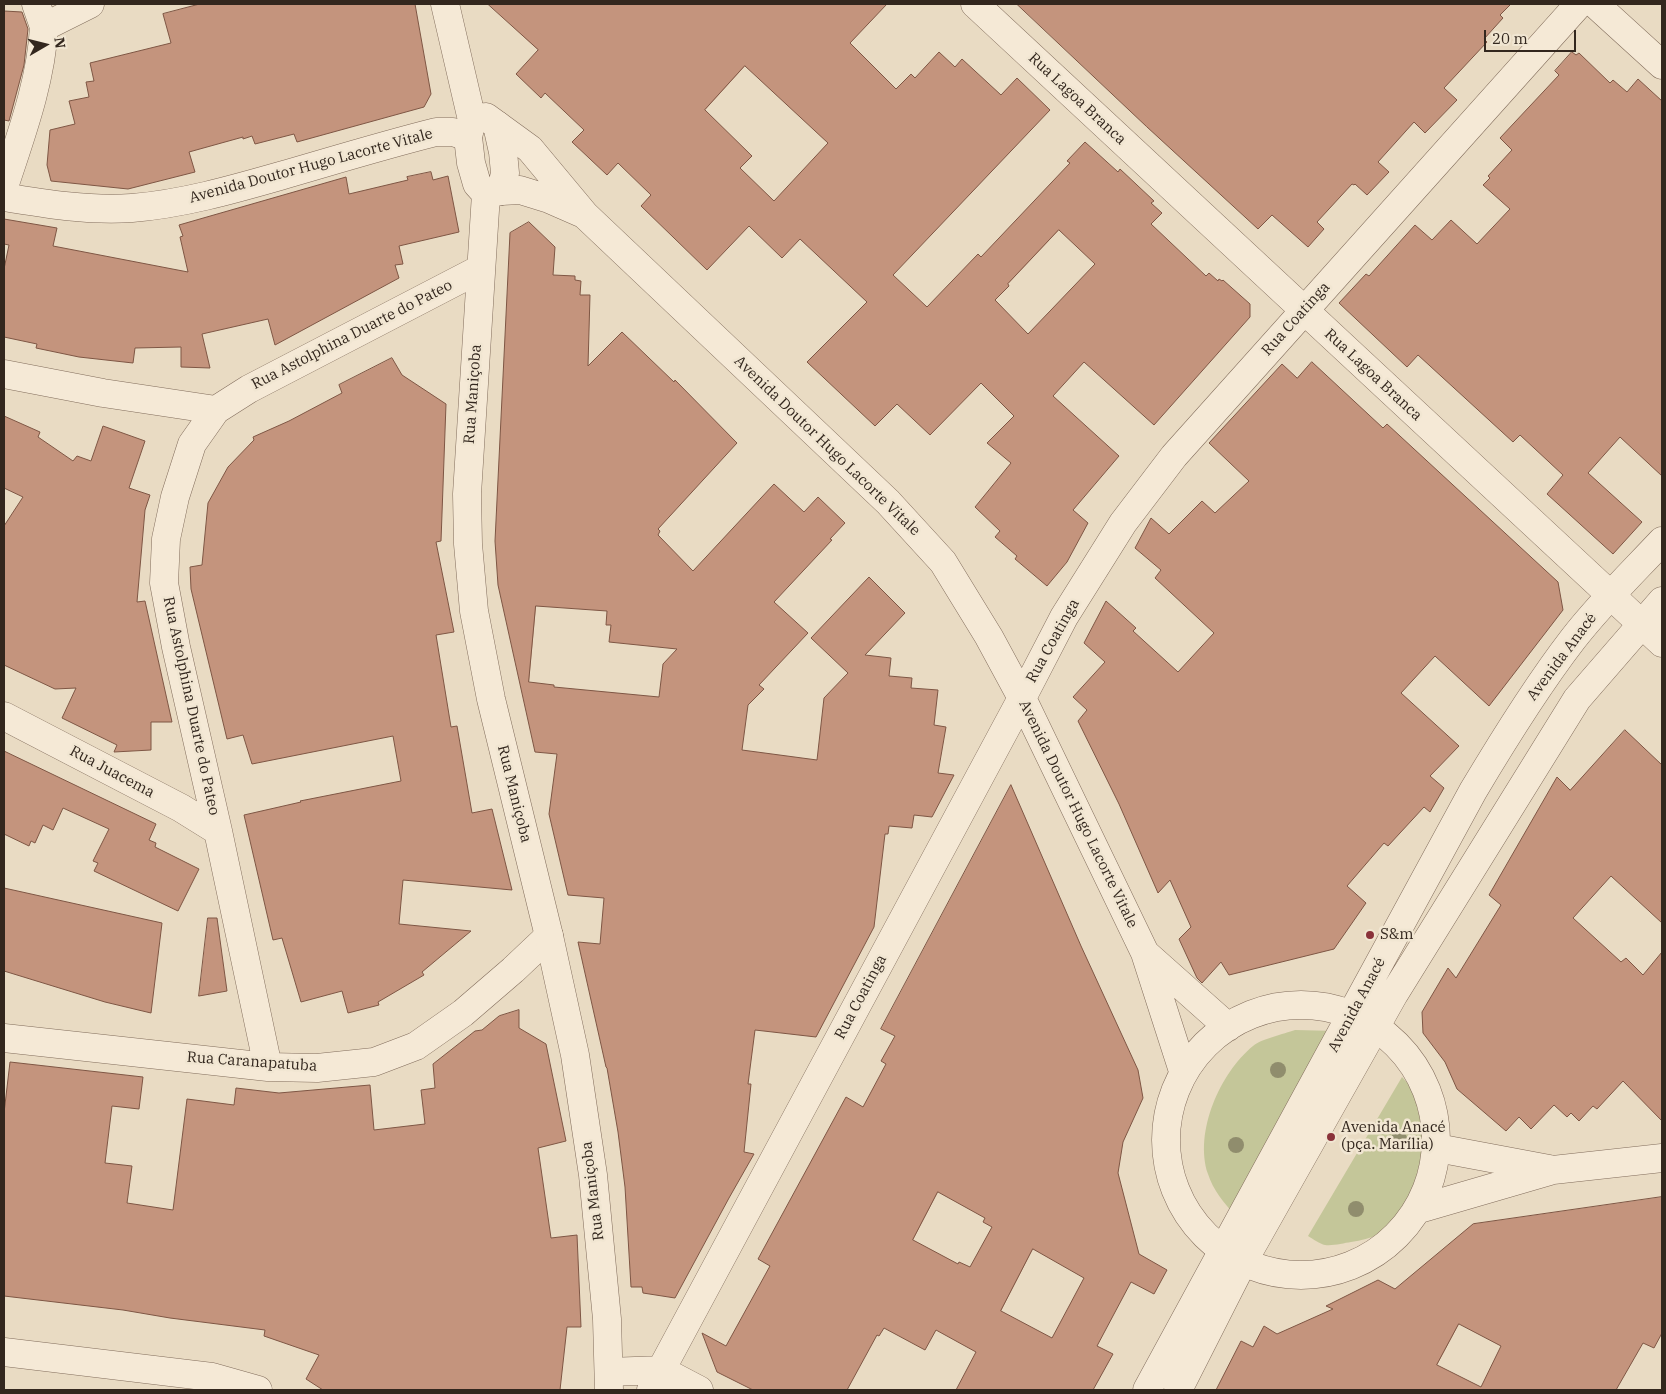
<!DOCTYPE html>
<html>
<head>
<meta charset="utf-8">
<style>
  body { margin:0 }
  #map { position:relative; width:1666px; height:1394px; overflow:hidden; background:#e9dbc3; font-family:"IBM Plex Serif",serif }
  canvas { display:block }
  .frame { position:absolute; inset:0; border:5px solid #33271e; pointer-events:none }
  .north { position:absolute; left:20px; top:20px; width:50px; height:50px; -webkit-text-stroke:4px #f1e6d2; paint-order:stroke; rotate:82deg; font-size:14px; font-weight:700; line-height:20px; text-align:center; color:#33271e }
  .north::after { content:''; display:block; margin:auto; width:18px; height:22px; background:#33271e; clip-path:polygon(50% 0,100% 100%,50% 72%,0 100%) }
  .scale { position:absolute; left:1484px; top:30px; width:92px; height:22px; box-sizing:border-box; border:2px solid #33271e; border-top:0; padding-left:6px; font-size:15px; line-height:18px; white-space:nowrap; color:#33271e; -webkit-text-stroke:4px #f1e6d2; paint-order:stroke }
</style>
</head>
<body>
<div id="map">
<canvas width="1666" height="1394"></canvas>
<div class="frame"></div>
<div class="north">N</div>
<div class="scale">20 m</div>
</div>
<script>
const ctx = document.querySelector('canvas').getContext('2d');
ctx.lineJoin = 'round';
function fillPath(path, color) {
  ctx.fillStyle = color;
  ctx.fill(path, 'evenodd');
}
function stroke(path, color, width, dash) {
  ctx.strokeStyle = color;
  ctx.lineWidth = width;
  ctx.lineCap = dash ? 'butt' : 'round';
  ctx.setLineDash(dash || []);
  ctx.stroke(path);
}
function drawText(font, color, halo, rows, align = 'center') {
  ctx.font = font + ' "IBM Plex Serif",serif';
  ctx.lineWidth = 5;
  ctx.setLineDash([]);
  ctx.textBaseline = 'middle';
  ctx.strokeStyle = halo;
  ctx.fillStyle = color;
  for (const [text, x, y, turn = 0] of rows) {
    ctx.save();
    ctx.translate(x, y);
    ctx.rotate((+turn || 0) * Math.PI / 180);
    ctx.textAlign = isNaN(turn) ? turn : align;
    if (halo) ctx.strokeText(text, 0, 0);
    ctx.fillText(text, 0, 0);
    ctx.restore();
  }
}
const green = new Path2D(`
  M1295,1030L1337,1031L1235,1215C1224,1203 1213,1190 1208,1174C1194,1132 1220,1073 1253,1046C1261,1039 1284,1034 1295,1030Z
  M1402,1077C1419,1095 1435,1117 1436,1143C1437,1154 1432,1167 1428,1176C1412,1214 1393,1236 1351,1242C1344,1243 1333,1246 1325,1245C1320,1244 1313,1239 1308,1236Z`);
const building = new Path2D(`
  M200,4H415L431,94L424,107L297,142L294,134L255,144L252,136L243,139V137L189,152L195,172L128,189L51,181L47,165L50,130L75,124L69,101L89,97L86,82L94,81L90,63L171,43L163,14Z
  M488,4H887L850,43L896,89L911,74L915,78L939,52L955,67L962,59L1001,95L1017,78L1050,110L893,275L927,307L978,254L981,257L1070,163L1067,161L1085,142L1118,172L1120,169L1154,201L1151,203L1162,213L1151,224L1206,276L1209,273L1218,281L1219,279L1222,281L1223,280L1250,304V317L1154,425L1084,362L1053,396L1119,456L1073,510L1088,523L1067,562L1047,586L1015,559L1017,556L995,537L1000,531L975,507L1011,463L987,443L1014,416L981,383L930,435L897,404L875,426L807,362L867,302L800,239L782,258L749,226L707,270L641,206L651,195L618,163L607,175L572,142L584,130L545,93L541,98L516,74L538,50ZM745,66L828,143L774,201L740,168L752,156L705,110ZM1059,230L1095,264L1028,334L995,300L1009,286L1008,284Z
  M1017,4H1511L1500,15L1503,18L1484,39L1487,42L1444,88L1457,100L1425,133L1414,122L1378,162L1389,172L1367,195L1355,184L1354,185L1352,184L1317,222L1324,229L1308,247L1272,215L1258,229L1147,127Z
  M4,11L22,12L28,29L24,65L9,121L4,120Z
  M1572,52L1576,55L1579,53L1610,83L1613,80L1627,92L1638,79L1662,101V476L1620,437L1588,473L1642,522L1613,554L1547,494L1563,475L1520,435L1513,442L1418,355L1407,367L1339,303L1366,274L1369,276L1415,225L1432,240L1451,220L1477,244L1510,209L1483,185L1490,178L1488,176L1512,150L1500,138L1559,75L1555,71Z
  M431,172L433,180L448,176L459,232L399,246L403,264L395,265L399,278L275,345L268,319L202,334L210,368L181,367V347L135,348L133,363L79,357L36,348L37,344L4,337V269L9,245L4,244V219L57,228L53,246L188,272L180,237L183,236L179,225L346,177L349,194L408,180L407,177Z
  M529,222L555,247L553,275L575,276V280L581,281L580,295H590L588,366L622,332L674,382L675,380L737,443L658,529L660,531L658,535L693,571L774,484L804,512L818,497L845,523L830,539L832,540L774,602L808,633L759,685L764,689L748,705L742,750L817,760L824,698L848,673L811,638L869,577L905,613L865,655L891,658L889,676L912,678L911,688L938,690L934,725L946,727L938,773L954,775L932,817L914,815L912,828L889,826L888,834H885L874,927L816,1037L755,1030L748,1084H751L744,1152L754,1154L729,1198L675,1298L643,1293L642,1287H631L625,1187L618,1132L607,1068L606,1067L578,942L600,944L604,898L568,895L549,814L557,754L535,752L498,585L495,541L510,233ZM536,606L607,611L606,625H611L609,642L677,649L663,664L659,697L554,687V685L529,682Z
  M392,358L402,375L446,404L441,541L436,542L454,632L436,635L451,727L457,726L472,813L492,809L512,890L403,880L399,924L471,931L422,972L424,975L378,1002L379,1005L348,1013L342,991L301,1002L282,938L273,940L244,815L301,802L300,801L401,781L393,736L252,764L243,735L227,739L191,589L190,567L202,565L208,503L228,467L254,440L253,437L289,421L342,393L339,385Z
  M1312,362L1383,428L1387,424L1558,582L1563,610L1489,706L1435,656L1401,693L1459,746L1430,776L1444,788L1430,812L1424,807L1388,846L1384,843L1347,886L1366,903L1334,949L1229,975L1221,962L1202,983L1197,978L1179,939L1191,927L1170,880L1158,893L1119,804L1078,721L1087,710L1073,697L1105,662L1084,643L1106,601L1136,628L1133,631L1178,672L1214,633L1155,578L1161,570L1135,548L1151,518L1169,534L1202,501L1215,513L1249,481L1209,443L1282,364L1297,378Z
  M4,416L40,432L38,437L73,461L77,456L91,461L103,426L145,441L129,488L150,495L145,510L137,602L145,601L172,722H151V750L114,752L117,745L62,718L76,688L55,689L4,665V526L23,497L4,488Z
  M1625,730L1662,765V923L1611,876L1573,918L1621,962L1626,958L1643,975L1662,952V1121L1623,1081L1597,1109L1593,1106L1579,1121L1571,1113L1567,1117L1554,1105L1531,1129L1519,1117L1506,1131L1457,1089L1445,1062L1423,1033L1422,1012L1448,968L1456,978L1501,905L1489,895L1557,777L1570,790Z
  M4,751L156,824L149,840L156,843L155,847L199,869L178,911L94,871L98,863L93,861L109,829L63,808L53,830L43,825L35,843L31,841L29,846L4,834Z
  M1011,785L1081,946L1138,1070L1143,1098L1123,1142L1118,1173L1139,1254L1167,1270L1154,1294L1131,1282L1097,1346L1113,1354L1093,1390H956L976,1352L936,1330L925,1350L884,1328L879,1336L877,1335L847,1390H753L717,1372L702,1333L726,1346L770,1266L758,1259L846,1097L863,1107L886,1064L881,1061L895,1036L881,1029ZM938,1192L985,1218L983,1222L992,1227L970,1267L959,1262L958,1264L913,1240ZM1033,1249L1084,1278L1052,1338L1001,1311Z
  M4,888L162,923L151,1013L105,1002L4,971Z
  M208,918H217L227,991L199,996Z
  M519,1010V1028L546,1044L566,1141L538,1148L551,1238L577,1235L581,1327H567L560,1390H323L306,1379L319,1355L264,1336L265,1330L170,1318L123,1310L4,1296V1113L10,1062L143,1077L139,1109L112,1106L105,1163L132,1166L127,1203L173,1210L187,1099L234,1105L236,1088L279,1093L370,1085L374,1130L425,1124L421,1090L435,1088L433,1064L475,1031L482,1030L499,1016Z
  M1662,1197V1333L1654,1348L1643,1343L1616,1390H1216L1241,1341L1253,1347L1264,1326L1277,1334L1333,1309L1326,1306L1378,1280L1395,1289L1473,1224ZM1459,1324L1501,1346L1481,1387L1437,1365Z`);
const minor = new Path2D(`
  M36,4L44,27
  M975,4L1662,643
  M1595,4L1662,65
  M497,125L530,149L585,215L888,502L943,562L989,637L1022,698L1145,953L1183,1071
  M4,187C21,135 41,82 44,27L90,4
  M501,191L520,190L549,199L581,213
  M4,197C46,204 89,211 132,208C182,204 231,190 280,176C332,161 384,145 436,132H453L468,137
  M4,374L103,393L216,410
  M4,716L181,808L218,831
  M1146,954L1228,1027
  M1166 1140a135 135 0 1 1 270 0a135 135 0 1 1-270 0Z
  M4,1038L268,1067L317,1068L374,1062L416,1046L463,1013L513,970L549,936
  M268,1067L218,831L176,647L164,583L166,539L175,497L192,444L216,410L249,389L480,269
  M1437,1148L1549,1169
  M1419,1209L1553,1170L1662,1158
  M4,1352L212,1377L258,1390
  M661,1370L699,1390
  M609,1372L661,1370
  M651,1390L661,1370L1022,698L1064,617L1123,523L1174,456L1579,4`);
const tertiary = new Path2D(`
  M445,4L472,120
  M486,117L497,125L503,152L505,173L501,191L486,194L477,184L471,163L468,137L472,120Z
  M486,194L467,494L468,544L474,611L491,699L549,936L575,1055L593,1175L607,1319L609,1390
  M1147,1390L1473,791C1504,739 1536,687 1573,639C1600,604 1632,573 1662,541
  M1178,1390L1244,1260L1394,994L1577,699L1662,601`);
const trees = [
  [1278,1070],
  [1399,1139],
  [1236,1145],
  [1356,1209]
];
const markers = [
  [1370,935,5,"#8a323a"],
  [1331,1137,5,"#8a323a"]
];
const streetNames = [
  ["Rua Lagoa Branca",1077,99,43],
  ["Avenida Doutor Hugo Lacorte Vitale",311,166,-15],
  ["Rua Coatinga",1296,319,-48],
  ["Rua Astolphina Duarte do Pateo",352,335,-27],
  ["Rua Lagoa Branca",1373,375,43],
  ["Rua Maniçoba",473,394,-86],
  ["Avenida Doutor Hugo Lacorte Vitale",827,446,44],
  ["Rua Coatinga",1053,641,-61],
  ["Avenida Anacé",1562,657,-53],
  ["Rua Astolphina Duarte do Pateo",191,706,78],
  ["Rua Juacema",112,772,28],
  ["Rua Maniçoba",514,794,76],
  ["Avenida Doutor Hugo Lacorte Vitale",1078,814,64],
  ["Rua Coatinga",861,997,-62],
  ["Avenida Anacé",1357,1005,-62],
  ["Rua Caranapatuba",252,1062,4],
  ["Rua Maniçoba",593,1191,-97]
];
const poiNames = [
  ["S&m",1380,935],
  ["Avenida Anacé",1341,1128],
  ["(pça. Marília)",1341,1145]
];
fillPath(green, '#c4c699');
fillPath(building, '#c4947d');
stroke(building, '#7e5644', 1);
stroke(minor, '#826d5c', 29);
stroke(tertiary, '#826d5c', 29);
stroke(minor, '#f5e9d6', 28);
stroke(tertiary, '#f5e9d6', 28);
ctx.fillStyle = '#908d6d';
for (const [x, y] of trees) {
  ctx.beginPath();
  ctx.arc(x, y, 8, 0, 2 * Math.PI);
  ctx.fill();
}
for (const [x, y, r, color] of markers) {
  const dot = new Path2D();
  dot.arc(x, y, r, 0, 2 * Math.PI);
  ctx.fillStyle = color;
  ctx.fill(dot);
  stroke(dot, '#f1e6d2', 2);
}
drawText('15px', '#33271e', '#f1e6d2', streetNames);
drawText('15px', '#33271e', '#f1e6d2', poiNames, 'left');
</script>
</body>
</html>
